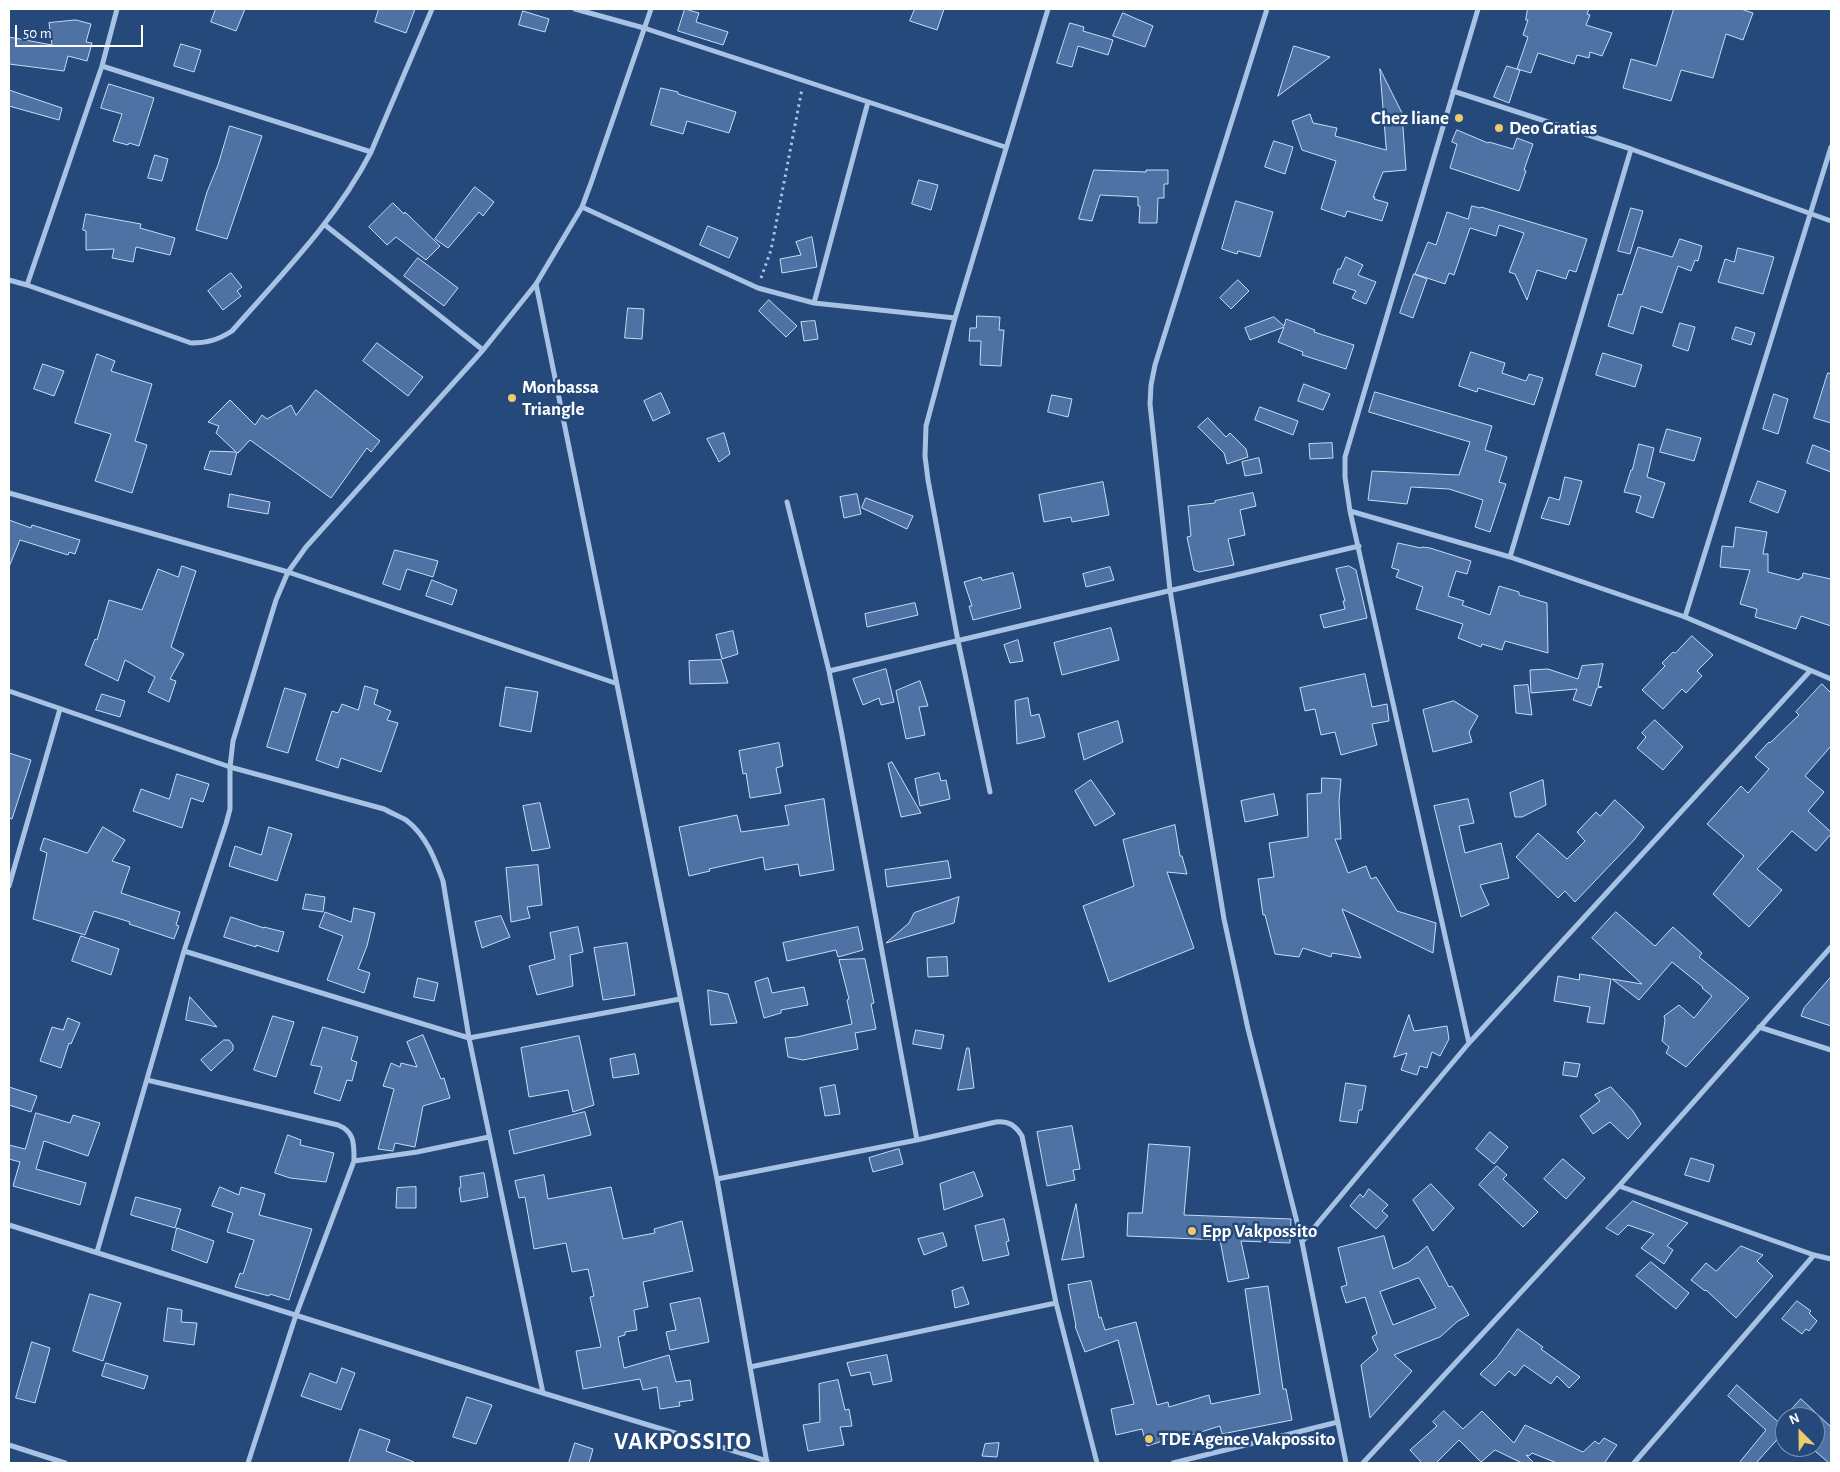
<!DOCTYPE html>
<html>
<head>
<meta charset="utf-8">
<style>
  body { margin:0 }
  #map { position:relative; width:1840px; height:1472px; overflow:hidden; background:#25497a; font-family:"Alegreya Sans",sans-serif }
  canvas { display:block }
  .frame { position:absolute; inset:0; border:10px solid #fff; pointer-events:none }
  .north { position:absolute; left:1775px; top:1407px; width:50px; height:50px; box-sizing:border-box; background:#25497a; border:1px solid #7c92af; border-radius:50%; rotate:337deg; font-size:14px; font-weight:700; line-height:20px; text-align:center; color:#fff }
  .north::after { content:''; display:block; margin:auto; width:18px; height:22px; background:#eeca6c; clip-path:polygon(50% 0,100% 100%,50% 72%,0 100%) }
  .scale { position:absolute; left:15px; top:25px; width:128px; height:22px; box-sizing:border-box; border:2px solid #fff; border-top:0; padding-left:6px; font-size:15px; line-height:18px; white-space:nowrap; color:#fff; -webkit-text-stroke:4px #25497a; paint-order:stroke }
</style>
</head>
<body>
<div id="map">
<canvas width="1840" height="1472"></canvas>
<div class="frame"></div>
<div class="north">N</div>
<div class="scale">50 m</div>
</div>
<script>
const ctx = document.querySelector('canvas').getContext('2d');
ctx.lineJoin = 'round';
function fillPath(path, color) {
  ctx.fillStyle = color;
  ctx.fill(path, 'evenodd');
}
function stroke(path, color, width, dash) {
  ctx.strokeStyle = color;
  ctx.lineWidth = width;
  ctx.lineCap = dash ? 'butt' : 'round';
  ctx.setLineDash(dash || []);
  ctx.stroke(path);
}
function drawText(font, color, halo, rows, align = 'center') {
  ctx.font = font + ' "Alegreya Sans",sans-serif';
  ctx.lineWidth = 5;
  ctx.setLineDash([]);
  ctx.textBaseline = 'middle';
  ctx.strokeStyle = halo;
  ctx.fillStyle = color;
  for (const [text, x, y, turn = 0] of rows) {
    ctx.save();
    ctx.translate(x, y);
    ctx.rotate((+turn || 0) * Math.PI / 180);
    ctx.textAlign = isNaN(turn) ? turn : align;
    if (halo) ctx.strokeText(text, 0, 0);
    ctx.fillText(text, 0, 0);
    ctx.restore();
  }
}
const building = new Path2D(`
  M216,9H245L236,31L211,22Z
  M379,9H415L406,33L375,22Z
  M685,9L699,13L696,22L728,32L723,45L678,31Z
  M915,9H944L937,30L910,21Z
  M1528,9H1589L1587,14L1590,15L1586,25L1612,33L1602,56L1590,52L1589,58L1577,55L1574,64L1538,53L1531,73L1517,69L1528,37L1523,35L1528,20H1526Z
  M1674,9H1741L1753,13L1743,40L1726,34L1713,78L1681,70L1671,101L1623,88L1631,59L1656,66Z
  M523,11L549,19L545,32L519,25Z
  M1123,13L1153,26L1145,47L1113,36Z
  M76,20L91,24L86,42L92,43L87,61L68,56L64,71L9,64V37L52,45L49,23Z
  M1070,23L1084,27L1083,31L1113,40L1108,55L1078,46L1072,67L1057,63Z
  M181,44L201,50L194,72L174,66Z
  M1294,46L1330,57L1278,96Z
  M1507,66L1520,70L1509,103L1494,97Z
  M1380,69L1402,113L1406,170L1383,172L1373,197H1375L1374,199L1388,203L1382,221L1347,211L1345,217L1321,209L1336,161L1302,150L1292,121L1310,114L1313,123L1337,128L1335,136L1386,150Z
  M109,84L154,98L139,146L129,143L128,145L113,141L122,114L101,108Z
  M661,88L678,92V94L736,112L729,133L687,121L683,134L651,125Z
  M9,90L62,108L59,120L9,106Z
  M230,126L262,136L227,239L196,230L207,192L218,165Z
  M1457,130L1488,143L1489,142L1513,149L1517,138L1533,144L1524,170L1526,171L1519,191L1450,168L1457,144L1452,142Z
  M1274,141L1293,147L1285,174L1265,167Z
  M155,155L168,159L162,181L148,178Z
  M1094,170L1146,172V170H1168V184H1164V198H1158L1157,223H1139L1140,206H1138V197L1100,195L1092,221L1079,219Z
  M919,180L938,185L931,210L912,204Z
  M475,187L494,202L483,216L479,212L448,248L435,239Z
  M1236,201L1273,212L1260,257L1238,251L1237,254L1222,249Z
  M393,203L404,214L405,212L440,246L426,260L396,237L387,245L369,227Z
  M1472,206L1480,208L1481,207L1587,239L1576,272L1569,270L1566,279L1537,270L1527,300L1515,274L1509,272L1524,233L1499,225L1496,236L1470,228L1454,275L1449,273L1445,284L1415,274L1428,242L1436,245L1447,212L1468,219Z
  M1631,208L1643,211L1630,254L1618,251Z
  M86,214L141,224L140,228L175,238L170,255L136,247L133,262L112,258L114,249L86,250V231L83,230Z
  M708,226L738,238L729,258L700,245Z
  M812,237L817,267L782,273L780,259L801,255L796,242Z
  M1680,239L1702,246L1698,261L1695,260L1691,271L1678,266L1662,313L1641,306L1633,334L1608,326L1618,294L1622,295L1638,247L1672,257Z
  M1738,248L1774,257L1763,294L1718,282L1725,259L1734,262Z
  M1346,257L1363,265L1358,275L1376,282L1366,304L1352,298L1356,291L1333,283L1338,269H1340Z
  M418,258L458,288L444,306L404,276Z
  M231,273L242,287L237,291L241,296L223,310L208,291Z
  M1414,274L1427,279L1413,318L1400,313Z
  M1238,280L1249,291L1231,309L1220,298Z
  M769,300L797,326L786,337L759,311Z
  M628,308L644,309L642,339L625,338Z
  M977,316L1000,317L999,330H1004L1001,366L980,365L981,341H969L970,328H976Z
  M1274,317L1284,326L1286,319L1315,330L1314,332L1354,345L1346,369L1302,355L1303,352L1278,342L1284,327L1250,340L1245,328Z
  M815,321L818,339L804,341L801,322Z
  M1680,323L1695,327L1688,351L1673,346Z
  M1736,327L1755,333L1751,345L1732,339Z
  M377,343L423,377L408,396L363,361Z
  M1471,352L1505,363L1502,373L1526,381L1529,374L1543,378L1534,405L1478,388L1477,392L1459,386Z
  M1603,353L1642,365L1635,387L1596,375Z
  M97,354L115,361L111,371L152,384L135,441L147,445L132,493L95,481L111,434L75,423Z
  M43,364L64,371L54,396L34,389Z
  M1828,373L1831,374V423L1814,418Z
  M1304,384L1330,394L1323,410L1298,401Z
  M316,390L380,441L371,452L367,448L331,498L250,440L238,453L237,452L231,475L204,469L210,451L236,452L216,433L219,426L208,422L230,400L255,425L262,415L267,419L291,405L296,415Z
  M1375,392L1492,426L1485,450L1507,457L1499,482L1506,484L1490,532L1475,527L1483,500L1449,489L1411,487L1407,504L1368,500L1372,471L1459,475L1470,442L1369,412Z
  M661,393L670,413L653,421L644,401Z
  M1774,394L1788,399L1778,434L1763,429Z
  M1052,395L1072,399L1068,417L1048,412Z
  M1260,407L1298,421L1293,435L1255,420Z
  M1208,418L1226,437L1230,433L1246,449L1248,457L1227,464L1224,453L1198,427Z
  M1667,429L1701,438L1694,461L1660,452Z
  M724,433L730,454L719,462L707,439Z
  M1332,443L1333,458L1310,459L1309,444Z
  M1639,444L1654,448L1647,477L1665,483L1653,518L1636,512L1641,496L1624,492L1631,470H1632Z
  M1813,445L1831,452V472L1807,463Z
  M1259,458L1262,473L1245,476L1242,462Z
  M1565,477L1582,481L1569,525L1541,518L1549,497L1559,500Z
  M1758,481L1786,491L1778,513L1750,502Z
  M1103,482L1109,515L1072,522L1071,517L1044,522L1039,495Z
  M1253,493L1256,506L1240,510L1245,535L1228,539L1234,565L1199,572L1194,570L1187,537L1191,536L1188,506L1215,503V501Z
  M230,494L270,502L268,514L228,507Z
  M857,494L861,514L844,518L840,497Z
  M866,498L913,516L907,529L862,508Z
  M9,520L31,528L32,525L80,540L75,554L69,552L68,555L20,540L9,567Z
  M1736,527L1767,532L1763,554H1768V572L1799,580L1800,578H1802L1803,573L1831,579V626L1801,616L1796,629L1755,617L1757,609L1740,604L1750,570L1720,567L1722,546L1733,547Z
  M1398,543L1421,548L1422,547L1430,548L1471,561L1467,574L1456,571L1448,596L1464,601L1462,605L1490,615L1499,586L1519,592V595L1547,603L1548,653L1505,641L1502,650L1482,644L1481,647L1458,638L1463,624L1416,609L1423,587L1396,577L1399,570L1392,568Z
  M395,550L438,561L433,577L407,569L400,590L383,584Z
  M182,566L196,571L171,647L184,654L170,679L176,681L169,702L148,692L155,677L125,660L118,681L85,665L95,639L97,640L109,600L142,610L158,569L178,577Z
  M1349,566L1356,570L1367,618L1324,628L1320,615L1345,609L1343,601H1345L1336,569Z
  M1110,567L1114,580L1086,587L1083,574Z
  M1013,573L1021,608L973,620L969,606H972L964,582L981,577L982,580Z
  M432,580L457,590L452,605L426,596Z
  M915,603L918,615L867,627L865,614Z
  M1111,628L1119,660L1062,675L1054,643Z
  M733,631L738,654L722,659L716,635Z
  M1692,636L1713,655L1697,671L1702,676L1686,693L1682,689L1663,709L1642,690L1665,666L1662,663L1673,652L1675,653Z
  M1018,640L1023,661L1010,663L1004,645Z
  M721,660L728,683L690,684L689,661Z
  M1603,664L1598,686L1602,687L1597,688L1591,706L1573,700L1577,689L1531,693L1530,670L1548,669L1578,679L1582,666Z
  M886,669L894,702L881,705L879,698L863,705L853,679Z
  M1365,674L1372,707L1387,704L1389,721L1372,724L1377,745L1341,755L1335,732L1321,735L1315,709L1305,711L1300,688Z
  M920,681L928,706L919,707L925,735L906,739L896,691Z
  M1822,684L1831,693V746L1805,776L1824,792L1808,811L1831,832V834L1816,851L1792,831L1757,869L1782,890L1749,927L1713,894L1744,856L1707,824L1741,786L1748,793L1769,769L1755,757L1769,742L1770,743L1799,715L1796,712Z
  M1528,685L1532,715L1516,713L1514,686Z
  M365,686L378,690L374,704L391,711L387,720L398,723L381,772L341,758L338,768L316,760L332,711L338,713L342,704L358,710Z
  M506,687L538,692L531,732L500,726Z
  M285,688L306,694L288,753L267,747Z
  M102,694L125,701L120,717L96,710Z
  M1028,698L1031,716L1039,714L1045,737L1017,744L1015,701Z
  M1454,701L1478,716L1469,732L1472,742L1433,752L1423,710Z
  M1655,720L1683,747L1663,770L1637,748L1646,737L1642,733Z
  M1118,721L1123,742L1084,760L1078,734Z
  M779,743L783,766L776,768L781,793L750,798L746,773L743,774L739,751Z
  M9,753L31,760L12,819L9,818Z
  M892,762L921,813L901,817L888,764Z
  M939,773L941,781L946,780L950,799L920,806L915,779Z
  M177,774L209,784L203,802L191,798L182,828L133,811L141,789L169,799Z
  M1322,778L1341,779L1339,802L1341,839H1335L1348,873L1366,866L1371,879L1376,877L1397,911L1436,923L1433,953L1342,909L1361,958L1332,953L1331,957L1303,948L1299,957L1275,954L1265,915H1263L1258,879L1274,877L1269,843L1308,837L1307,794L1321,793Z
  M1091,780L1115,814L1095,826L1075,791Z
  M1543,780L1546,805L1522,817H1515L1510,793Z
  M1274,794L1278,815L1245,822L1241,801Z
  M824,799L834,870L800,876L798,864L765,870L763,857L709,869L710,871L689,876L679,827L737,815L741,832L789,825L785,806Z
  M1468,799L1474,823L1459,826L1465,853L1501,843L1509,878L1480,885L1489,905L1461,917L1434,806Z
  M1615,800L1644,827L1634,840L1575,902L1565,891L1558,898L1516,857L1538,833L1567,859L1585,841L1577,832L1596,812L1600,816Z
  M540,803L550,848L532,851L523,806Z
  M1175,825L1180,856H1182L1187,874L1167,872L1194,948L1109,982L1083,906L1134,886L1123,840Z
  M103,827L125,840L112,861L130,867L121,893L180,912L176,925L179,926L174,939L129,924L130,922L94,911L85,935L33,919L47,853L40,850L44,838L87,853Z
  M269,827L292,834L277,881L229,866L235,846L261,855Z
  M948,861L951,878L887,887L885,870Z
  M538,865L542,905L527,907L530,918L511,922L506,868Z
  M306,894L325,897L323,912L303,909Z
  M959,897L954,923L886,943L909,923L914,913Z
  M354,908L375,913L367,946L358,969L370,973L364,993L327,980L343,936L319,927L325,912L351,922Z
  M1616,912L1655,946L1673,927L1702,953L1699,957L1749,998L1686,1067L1666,1053L1669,1047L1662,1041L1665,1020L1664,1016L1679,1005L1694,1018L1712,996L1702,988L1703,987L1672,962L1639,1000L1612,979L1642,984L1592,938Z
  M501,916L510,937L482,948L475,922Z
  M231,917L264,928V927L284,932L278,952L256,945V947L224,937Z
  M578,927L583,952L570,955L573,986L537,995L529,966L555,959L550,933Z
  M858,927L863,950L838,957L836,950L787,961L783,943Z
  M81,936L119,949L111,975L72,961Z
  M627,943L635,995L603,1000L594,948Z
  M947,957L948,976L928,977L927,958Z
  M865,959L874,1003L871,1004L876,1029L855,1033L858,1049L803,1060L788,1057L785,1038L797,1037L852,1024L847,1000L849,999L839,960Z
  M1580,974L1611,979L1604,1024L1587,1022L1590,1007L1554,1001L1558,976L1579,980Z
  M1831,977V1026L1801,1016L1804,1008Z
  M418,978L438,983L434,1001L414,997Z
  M768,978L772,993L804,987L808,1005L781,1010V1013L764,1018L755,982Z
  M708,990L728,994L737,1023L711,1025Z
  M190,997L217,1027L186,1020Z
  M1409,1015L1414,1031L1447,1026L1449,1039L1440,1056L1432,1052L1427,1068L1420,1066L1417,1075L1401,1070L1407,1053L1394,1057Z
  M273,1016L294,1022L276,1077L254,1070Z
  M68,1018L80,1023L71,1044L69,1043L61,1068L40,1061L52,1027L63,1030Z
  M323,1027L358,1037L351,1060L357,1062L352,1081L347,1080L340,1101L314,1093L322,1067L311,1065Z
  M916,1030L944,1035L941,1049L913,1044Z
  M423,1035L441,1079L444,1078L450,1098L423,1106L415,1147L395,1143L393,1151L378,1149L394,1089L383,1086L391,1063L400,1067L401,1063L417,1067L407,1042Z
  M579,1036L594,1105L573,1112L568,1090L529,1097L521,1048Z
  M224,1040H229L233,1045V1050L211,1071L201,1060Z
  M967,1048H969L974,1088L958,1090Z
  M635,1054L639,1074L613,1078L610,1059Z
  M1565,1062L1580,1064L1577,1077L1563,1075Z
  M1346,1083L1366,1086L1362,1110H1359L1357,1123L1340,1121Z
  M835,1085L840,1114L825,1116L820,1088Z
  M9,1087L37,1096L31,1112L9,1105Z
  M1611,1087L1633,1111L1641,1124L1628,1139L1610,1122L1593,1134L1580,1116L1600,1101L1595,1095Z
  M585,1112L591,1135L514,1154L509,1131Z
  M36,1113L70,1123L73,1115L100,1123L88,1156L44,1141L36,1169L86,1183L80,1205L13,1186L20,1162L9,1159V1145L25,1149Z
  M1072,1126L1080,1169L1073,1170L1075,1180L1047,1186L1037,1132Z
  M1490,1132L1508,1147L1494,1164L1476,1149Z
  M288,1135L301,1140L300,1145L334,1153L326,1182L290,1178L275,1173Z
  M1149,1144L1190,1147L1184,1215L1291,1219L1290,1243L1241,1241L1249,1278L1228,1282L1220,1240L1127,1236L1128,1213H1142Z
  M899,1149L903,1164L873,1172L869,1158Z
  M1691,1158L1714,1165L1709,1182L1685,1175Z
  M1563,1159L1585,1178L1566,1199L1544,1179Z
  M1497,1166L1507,1175L1503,1179L1538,1212L1523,1227L1479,1185Z
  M974,1172L983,1196L944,1210L940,1184Z
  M484,1173L488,1197L461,1202L459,1188L461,1187L460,1177Z
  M544,1175L548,1199L611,1187L623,1239L655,1233L654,1229L682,1221L693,1271L643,1282L648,1307L634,1310L637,1330L625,1332V1335L618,1337L624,1368L669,1355L676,1382L690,1380L693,1400L679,1402L680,1406L660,1409L657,1387L643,1390L640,1379L583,1389L576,1351L601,1347L590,1297L594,1296L588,1269L572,1272L566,1243L534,1249L525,1197L519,1198L515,1181Z
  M1431,1184L1454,1208L1433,1231L1413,1200Z
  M220,1187L239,1195L241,1187L265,1194L259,1215L312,1229L289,1300L270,1294L269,1296L235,1287L240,1273L243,1274L254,1240L227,1232L233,1213L212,1206Z
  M416,1187V1208H396L397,1188Z
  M1369,1189L1388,1205L1382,1211L1388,1216L1376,1229L1350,1206L1360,1194L1363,1197Z
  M136,1197L181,1209L175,1228L131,1215Z
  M1633,1201L1688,1223L1667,1246L1673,1250L1664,1264L1641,1248L1654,1234L1628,1225L1618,1235L1606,1228Z
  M1076,1204L1084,1257L1062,1260Z
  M1004,1219L1009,1241L1006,1242L1009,1255L983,1261L975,1226Z
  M177,1228L214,1241L207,1263L172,1250Z
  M943,1233L947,1246L924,1255L918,1239Z
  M1384,1236L1393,1269L1409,1262L1427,1246L1449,1287L1452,1286L1469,1315L1458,1321L1440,1337L1394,1355L1412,1371L1370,1418L1361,1365L1378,1350L1372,1337L1377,1334L1365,1297L1346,1303L1341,1287L1347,1285L1338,1248ZM1419,1278L1436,1308L1393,1325L1380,1292Z
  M1741,1246L1763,1255L1757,1261L1773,1276L1736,1318L1706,1290L1705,1291L1691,1280L1706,1263L1716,1271Z
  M1651,1262L1689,1293L1676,1309L1636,1276Z
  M1091,1281L1099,1318L1101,1317L1105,1330L1136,1322L1157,1405L1168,1402L1169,1407L1209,1395L1211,1404L1260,1394L1245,1289L1268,1286L1283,1389H1286L1292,1420L1222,1434L1220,1426L1172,1441V1438L1147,1446L1142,1429L1116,1435L1111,1409L1134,1404L1118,1340L1085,1352L1075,1326H1076L1068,1285Z
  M963,1287L969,1304L955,1308L952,1291Z
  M90,1294L121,1303L103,1361L73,1351Z
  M700,1298L709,1342L670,1350L666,1332L676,1330L670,1304Z
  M1797,1301L1811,1311L1809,1313L1817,1321L1809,1331L1806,1329L1802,1334L1782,1319Z
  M168,1308L182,1310L181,1322L197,1323L194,1345L164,1341Z
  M1518,1329L1543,1347L1541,1349L1580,1377L1569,1388L1557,1376L1551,1384L1524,1365L1515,1376L1509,1371L1495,1386L1480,1374L1497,1357Z
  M32,1342L50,1348L35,1403L16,1398Z
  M887,1355L892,1381L873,1385L870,1372L851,1376L847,1363Z
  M106,1363L148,1376L144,1389L102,1376Z
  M342,1368L355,1373L341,1410L301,1396L310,1373L336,1383Z
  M838,1380L845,1410L849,1409L852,1426L840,1427L844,1445L808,1451L803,1425L820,1422L819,1384Z
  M1737,1385L1785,1428V1431L1756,1463H1739L1766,1430L1728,1396Z
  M467,1397L492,1405L476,1444L453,1437Z
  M1801,1399L1831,1427V1463H1829L1815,1451V1417H1785Z
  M1444,1411L1463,1429L1482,1411L1514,1443L1525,1425L1583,1452L1595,1441L1599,1444L1604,1438L1617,1445L1605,1462L1608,1463H1557L1532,1453L1529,1456L1526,1455L1534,1463H1522L1495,1450L1481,1462L1459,1440L1436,1463H1422L1410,1450L1437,1426L1433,1422Z
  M360,1429L390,1440L386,1451L414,1462L413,1463H349Z
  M575,1443L593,1449L589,1463H569Z
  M999,1443L997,1457L982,1456L985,1444Z`);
const path = new Path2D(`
  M761,278L771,250L802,89`);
const minor = new Path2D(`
  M575,9L644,28L1005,147
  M651,9L591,183L582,207L536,284L717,1179L767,1463
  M1267,9L1155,365L1151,385L1150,404L1170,590L1224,919L1248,1029L1302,1242L1346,1463
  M102,66L371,152
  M1453,91L1631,149L1831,221
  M582,207L758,288L814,303L955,318
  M325,225L483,350
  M9,280L27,285L191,343C207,343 218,340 232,331C281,275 336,220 371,152L432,9
  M27,285L102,66L117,9
  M814,303L868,102
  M9,493L288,572L615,683
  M787,502L829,671L841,730L917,1140
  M1350,511L1510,557L1685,617L1831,679
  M1510,557L1631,149
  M1685,617L1831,147
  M829,671L1359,546
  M9,691L230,767L384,809C391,813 399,816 406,820C426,835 435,859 443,881L469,1038L543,1393
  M990,792L958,641L928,480L925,456L926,426L955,318L1048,9
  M9,886L60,709
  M184,951L469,1038L680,999
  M1759,1027L1831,1050
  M1469,1043L1350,511L1345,477V457L1478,9
  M147,1080L338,1125C355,1132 354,1144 354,1161L296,1315L248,1463
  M354,1161L417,1152L489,1137
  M717,1179L917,1140L996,1122C1009,1121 1015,1125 1022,1136L1056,1303L1097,1463
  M1619,1186L1814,1255L1831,1259
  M9,1225L543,1393L767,1461
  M1302,1242L1469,1043L1810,671
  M97,1252L184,951L226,824L230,809V767L233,741L276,600L288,572L306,547L483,350L536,284
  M750,1367L1056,1303
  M9,1445L65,1463
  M1173,1463L1338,1422
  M1363,1463L1619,1186L1831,947
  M1634,1463L1814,1255`);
const markers = [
  [1459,118,5,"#eeca6c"],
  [1499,128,5,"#eeca6c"],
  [512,398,5,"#eeca6c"],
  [1192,1231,5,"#eeca6c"],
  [1149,1439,5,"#eeca6c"]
];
const poiNames = [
  ["Chez liane",1449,118,"right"],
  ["Deo Gratias",1509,128],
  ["Monbassa",522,387],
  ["Triangle",522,409],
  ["Epp Vakpossito",1202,1231],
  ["TDE Agence Vakpossito",1159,1439]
];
const districtNames = [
  ["VAKPOSSITO",683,1442]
];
fillPath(building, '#4d72a3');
stroke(building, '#cadcf3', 1);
stroke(path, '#a8c2e4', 3, [2.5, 4]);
stroke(minor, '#a8c2e4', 5);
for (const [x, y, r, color] of markers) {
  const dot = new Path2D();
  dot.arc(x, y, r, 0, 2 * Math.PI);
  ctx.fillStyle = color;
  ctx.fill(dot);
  stroke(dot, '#25497a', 2);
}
drawText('bold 19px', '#fff', '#25497a', poiNames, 'left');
ctx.letterSpacing = '1px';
drawText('bold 24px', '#fff', '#25497a', districtNames);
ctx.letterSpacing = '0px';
</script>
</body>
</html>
